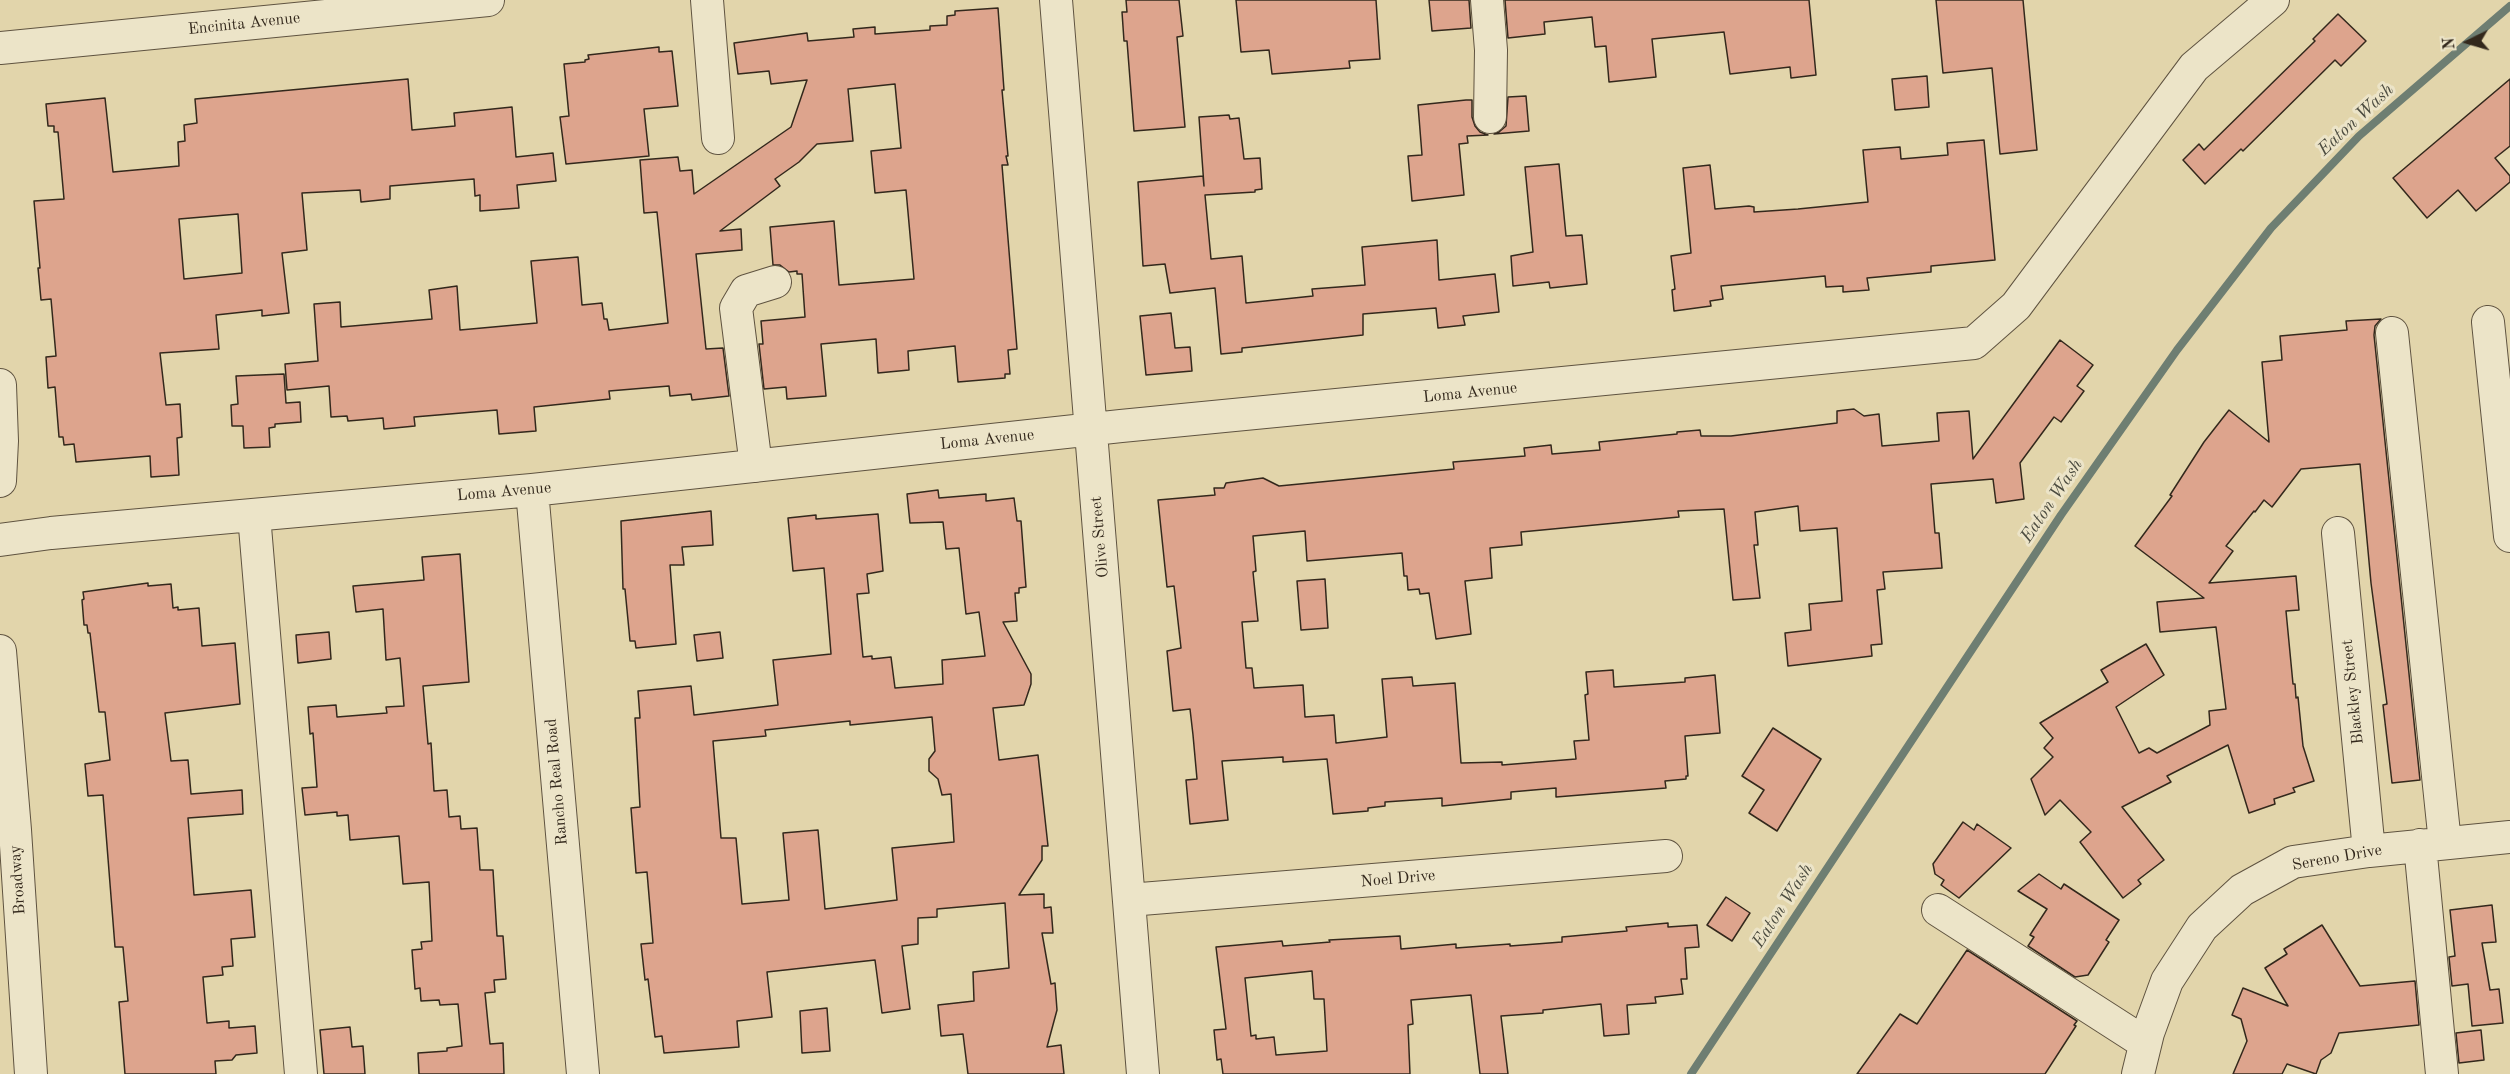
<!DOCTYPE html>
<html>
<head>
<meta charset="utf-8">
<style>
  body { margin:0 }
  #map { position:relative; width:2510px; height:1074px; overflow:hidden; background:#e2d5ab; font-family:"Old Standard TT",serif }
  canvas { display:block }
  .north { position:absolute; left:2438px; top:12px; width:60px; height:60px; -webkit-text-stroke:4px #ece4c8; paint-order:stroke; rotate:265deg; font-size:16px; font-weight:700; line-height:24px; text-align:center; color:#33281c }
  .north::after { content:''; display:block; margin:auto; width:21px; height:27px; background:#33281c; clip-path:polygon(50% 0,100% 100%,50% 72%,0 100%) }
</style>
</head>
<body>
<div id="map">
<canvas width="2510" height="1074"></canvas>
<div class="north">N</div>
</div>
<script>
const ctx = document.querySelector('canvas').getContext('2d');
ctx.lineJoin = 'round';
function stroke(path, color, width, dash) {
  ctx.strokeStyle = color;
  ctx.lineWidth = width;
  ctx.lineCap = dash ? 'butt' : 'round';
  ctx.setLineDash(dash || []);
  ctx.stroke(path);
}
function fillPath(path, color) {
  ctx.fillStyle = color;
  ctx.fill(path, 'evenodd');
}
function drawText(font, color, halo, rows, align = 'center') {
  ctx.font = font + ' "Old Standard TT",serif';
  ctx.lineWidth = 6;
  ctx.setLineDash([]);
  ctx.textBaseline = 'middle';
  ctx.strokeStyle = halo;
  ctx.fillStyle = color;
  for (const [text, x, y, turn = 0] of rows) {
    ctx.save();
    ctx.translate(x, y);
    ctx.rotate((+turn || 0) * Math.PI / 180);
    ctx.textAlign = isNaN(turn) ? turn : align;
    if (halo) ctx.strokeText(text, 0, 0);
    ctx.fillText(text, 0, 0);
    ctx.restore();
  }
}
const stream = new Path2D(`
  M1691,1074L2061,515L2177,350L2271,228L2359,136L2510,6`);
const building = new Path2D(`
  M1126,0H1179L1183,36L1177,37L1185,127L1134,131L1127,41H1124L1122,12H1127Z
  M1236,0H1376L1380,59L1349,61L1350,68L1272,74L1269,50L1241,52Z
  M1429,0H1469L1471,28L1432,31Z
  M1505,0H1809L1816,75L1791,78L1790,67L1730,74L1724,32L1652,39L1656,77L1609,82L1606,46L1595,47L1592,17L1544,22L1545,34L1508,38Z
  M1936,0H2023L2037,150L2000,154L1992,68L1943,73Z
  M998,8L1004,90H1002L1008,156H1006L1008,165H1002L1017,349L1008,350L1010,374H1005V378L958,382L955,346L908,351L909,370L878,373L876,339L821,344L826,396L787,399L786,387L764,389L759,344H763L761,321L805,317L802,274H797V271L789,272L780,265H773L770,227L834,221L839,285L914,279L906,190L875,193L871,151L901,148L895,84L848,89L853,141L817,144L799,162L775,179L780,186L720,231L741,229L742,250L696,254L706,349L723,348L729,396L692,400L691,394L670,396L669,386L609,391L610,399L534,407L536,431L499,434L497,410L414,417L415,426L384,429L383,418L348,421L347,416L331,417L329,386L287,390L285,364L318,361L314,304L340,302L341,327L432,319L429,290L457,286L460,330L537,323L531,261L578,257L582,305L602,303L604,319H607L609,330L668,323L657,212L644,213L640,160L678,157L680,171L692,170L694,194L791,127L807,80L771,84L769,71L738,74L734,43L807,33L808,41L854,37L853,29L875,27V34L930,30V26L947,25V16L955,15V11Z
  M2338,14L2366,41L2341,66L2335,60L2243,151L2241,149L2205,184L2183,160L2199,144L2204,150L2315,41L2313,39Z
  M659,47V52L672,51L678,106L644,109L649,156L566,164L560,117L569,116L564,64L585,62V60L589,59L588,55Z
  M1927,76L1929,107L1895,110L1892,79Z
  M408,79L412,130L455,126L454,113L512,107L516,157L553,153L556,181L517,185L519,208L480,211V195L475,196L474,179L390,186V199L361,202L360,190L302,193L307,250L282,253L289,313L262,316V310L216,315L219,349L160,353L166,405L180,404L182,437L177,438L179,475L151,477L150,456L76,462L74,444L64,445L63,437H59L55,387L48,388L46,357L56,356L51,299L41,300L38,268H40L34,201L64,199L58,132H54V126H48L46,104L105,98L113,172L179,166L178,142L185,141L184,125L197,123L195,99ZM238,214L242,273L184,279L179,219Z
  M2510,79V146L2495,158L2510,176V182L2476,211L2458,190L2427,218L2393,178Z
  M1526,96L1529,131L1494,134L1499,132L1506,126L1508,97Z
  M1466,100H1472V117L1475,126L1480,132L1488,135L1467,136L1468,143L1459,144L1464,195L1412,201L1408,156L1422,155L1418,105Z
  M1229,115L1230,119L1239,118L1244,159L1260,158L1262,189L1255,190V192L1205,195L1211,259L1242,256L1246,303L1313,296L1312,289L1365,285L1362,247L1437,240L1439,280L1495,274L1499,312L1463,316L1465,325L1438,328L1436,308L1363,314V335L1242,348V352L1221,354L1215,288L1170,293L1165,264L1143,266L1138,182L1203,176L1204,186L1199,117Z
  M1984,140L1995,260L1931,266V272L1867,278L1869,290L1843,292V286L1826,287L1825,276L1721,286L1723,299L1710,301L1711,306L1674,311L1672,290L1675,289L1671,256L1691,253L1683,168L1710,165L1715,209L1749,206L1754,207V212L1798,209L1868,202L1863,150L1900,147L1901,159L1948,155L1947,143Z
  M1559,164L1566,236L1582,235L1587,284L1550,288L1549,282L1513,286L1511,256L1533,252L1525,167Z
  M1171,313L1175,348L1190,347L1192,371L1146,375L1140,316Z
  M2381,319L2375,326L2374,335L2420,780L2392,783L2383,705L2387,704L2371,583L2360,464L2301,469L2272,507L2264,500L2255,512L2254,511L2226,546L2233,551L2209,583L2296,576L2299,610L2286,611L2293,684H2295L2296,698L2298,697L2303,746L2314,781L2293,788L2295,792L2274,799L2275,804L2249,813L2228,745L2167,776L2171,782L2122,807L2164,860L2138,880L2141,884L2123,898L2080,842L2091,832L2060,800L2045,815L2031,779L2053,757L2044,748L2053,738L2040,723L2108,682L2101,670L2146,644L2164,675L2116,707L2139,753L2149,748L2157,753L2210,725L2209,711L2226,709L2216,627L2160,632L2157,602L2204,598L2135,546L2172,496L2170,495L2204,442L2229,410L2269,442L2262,362L2282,360L2280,336L2347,330L2346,321Z
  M2060,340L2093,365L2077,386L2084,391L2061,422L2054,417L2020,463L2024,499L1996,503L1993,479L1931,484L1935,533H1939L1942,568L1883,572L1885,589L1877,590L1882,644L1871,645L1872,656L1788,666L1785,633L1811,630L1809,604L1842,601L1837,528L1800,531L1798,506L1755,512L1758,545H1754L1760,598L1733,600L1724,509L1678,511L1679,517L1521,532L1522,545L1490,548L1492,578L1465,581L1471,634L1436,639L1429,593L1420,594L1419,589L1408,590L1407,576H1404L1402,553L1307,561L1305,531L1253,536L1256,571L1253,572L1258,621L1242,622L1246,668H1252L1254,688L1303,685L1305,717L1334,715L1336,743L1387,737L1382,679L1412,677L1413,686L1455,683L1461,763L1502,762V765L1576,759L1574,741L1589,740L1585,695L1588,694L1586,672L1613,670L1614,687L1685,682V678L1715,675L1720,733L1685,736L1688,776H1686V779L1665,781L1666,788L1556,797V788L1511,792V799L1442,806V798L1385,802V806L1368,808V811L1333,814L1327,759L1283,762V757L1222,761L1228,820L1190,824L1186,780L1197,779L1193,735L1190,709L1173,711L1167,651L1181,648L1174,586L1167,587L1158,500L1215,495L1214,488H1224L1226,483L1263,478L1279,486L1454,469L1453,462L1525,456L1524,448L1551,445L1552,454L1600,450L1599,442L1677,434V432L1700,430L1701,436H1731L1837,423V411L1854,409L1864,416L1879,414L1882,446L1939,441L1937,413L1969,411L1973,459Z
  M284,374L286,403L300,402L301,422L275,424V427L269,428L270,447L244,448L243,426H232L231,405L238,404L236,376Z
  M938,490L939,498L986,494V501L1014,498L1017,521H1021L1026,587L1019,588V593H1015L1017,621L1003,622L1031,674V684L1024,705L993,708L999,760L1038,755L1048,846H1042V860L1019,895L1044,894V908L1051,907L1053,933H1042L1051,984L1055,983L1057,1010L1047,1047L1061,1045L1064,1074H968L963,1034L941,1036L938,1005L974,1001L973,972L1009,968L1005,903L937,909V917L918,918V944L902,946L910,1009L882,1013L875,960L767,972L772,1017L737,1021L739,1047L664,1053L662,1036L655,1037L648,979L645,980L641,944L653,943L647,872L636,873L631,808L640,807L635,718H640L638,691L691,686L694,715L778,705L773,660L831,654L824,568L793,571L788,518L816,515V519L878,514L883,571L867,574L869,593L857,594L863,657L872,656V659L891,657L895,688L943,684L942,660L985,656L979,612L966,614L959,548L946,549L943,522L910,523L907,494ZM932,717L935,751L929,759V771L938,779L942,795L951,794L954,842L892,848L897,900L825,909L818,830L783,833L789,900L742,904L736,838H721L713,741L766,736L765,730L850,721V725Z
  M711,511L713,545L682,547L684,565H670L676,644L636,648L635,641H630L625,589H623L621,521Z
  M460,554L469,682L423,686L428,744L431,743L434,791L447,790L449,817L460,816L461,829L477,828L480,870H493L497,936H503L506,979L494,980L495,992L485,993L490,1044L503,1043L504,1074H419L418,1053L447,1051V1048L462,1046L458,1004L440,1005L439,1000L421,1001L420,988L415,989L412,950L422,949L421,942L432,941L429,882L403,884L399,836L350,840L348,815L337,816V812L305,815L302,788L317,787L313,733L310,734L308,707L336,705L337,717L387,713L386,707L404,706L400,658L386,660L383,609L356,612L353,586L424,580L422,557Z
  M1325,579L1328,628L1301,630L1297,581Z
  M148,583V586L171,584L173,608L178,607V610L199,608L202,646L235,643L240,704L165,713L171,761L188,760L191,794L242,790L243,814L188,818L194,895L251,890L255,937L231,939L233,966L222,967L223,975L203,977L207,1023L229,1021V1028L255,1026L257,1053L236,1055L232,1060L215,1061L216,1074H125L119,1002L128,1001L123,947H115L103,795L88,796L85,764L110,760L105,712H99L90,633H88L87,625H84L82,600L84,599L83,592Z
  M329,632L331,659L298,663L296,635Z
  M720,632L723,658L697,661L694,635Z
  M1773,728L1821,759L1777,831L1749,813L1764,790L1742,776Z
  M1963,822L1974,830L1977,824L2011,848L1959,898L1941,885L1944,880L1935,874L1933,864Z
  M2039,874L2061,889L2064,884L2119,920L2106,940L2109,942L2088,975L2075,977L2028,946L2034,937L2030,935L2047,909L2018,891Z
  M1726,897L1750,913L1732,941L1707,925Z
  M2492,905L2496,942L2482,943L2490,990L2499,989L2503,1023L2472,1026L2468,984L2452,986L2449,957L2455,956L2450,910Z
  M1668,923V927L1697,925L1699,947L1685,948L1687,979H1681L1683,994L1655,997L1656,1003L1627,1005L1629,1034L1604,1036L1601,1004L1543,1010V1013L1501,1016L1508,1074H1480L1471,995L1411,1000L1413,1024L1408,1025L1410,1074H1223L1221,1059L1217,1060L1214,1030L1226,1029L1216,947L1282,941L1283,946L1330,942L1329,940L1400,936L1401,949L1456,944V948L1510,944V946L1562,942V937L1627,931L1626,927ZM1312,971L1314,999H1324L1327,1051L1276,1055L1274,1037L1256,1039V1035L1251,1036L1245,978Z
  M2322,925L2360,986L2415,981L2419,1025L2339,1033L2331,1053L2321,1060L2316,1074L2287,1064L2282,1074H2233L2247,1041L2241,1019L2232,1015L2243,988L2288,1006L2265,968L2287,954L2284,949Z
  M1967,950L2077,1021L2074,1025L2076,1026L2045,1074H1857L1900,1014L1917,1024Z
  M827,1008L830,1051L802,1053L800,1011Z
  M350,1027L352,1047L363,1046L365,1074H324L320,1030Z
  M2481,1030L2484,1060L2459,1063L2456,1033Z`);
const minor = new Path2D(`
  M707,0L718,138
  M1056,0L1143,1074
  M1487,0L1491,50L1490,117
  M0,48L488,0
  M2488,322L2510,536
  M2392,333L2445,843
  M0,385L2,441L0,481
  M756,466L736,308L746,291L775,282
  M532,490L583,1074
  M254,515L301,1074
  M2338,533L2369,851
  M0,540L51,533L532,490L1121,426L1974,343L2016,306L2194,67L2273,0
  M0,651L15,830L31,1074
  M2420,845L2442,1074
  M1129,900L1666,856
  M1938,910L2145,1043
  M2138,1074L2148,1033L2167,981L2202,927L2242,890L2293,862L2369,851L2510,837`);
const streetNames = [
  ["Encinita Avenue",244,24,-6],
  ["Loma Avenue",1470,393,-6],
  ["Loma Avenue",987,440,-6],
  ["Loma Avenue",504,492,-5],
  ["Olive Street",1100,537,-95],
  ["Blackley Street",2353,692,-96],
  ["Rancho Real Road",557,782,-95],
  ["Sereno Drive",2337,858,-10],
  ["Noel Drive",1398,879,-5],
  ["Broadway",18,880,-94]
];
const waterNames = [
  ["Eaton Wash",2356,120,-43],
  ["Eaton Wash",2052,501,-56],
  ["Eaton Wash",1783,906,-57]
];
stroke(stream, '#6e7e72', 8);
fillPath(building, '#dda48d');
stroke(building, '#33281c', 1.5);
stroke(minor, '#5f5340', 34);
stroke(minor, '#ece4c8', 32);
drawText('16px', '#33281c', '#ece4c8', streetNames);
drawText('italic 18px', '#4c4c40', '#ece4c8', waterNames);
</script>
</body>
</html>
